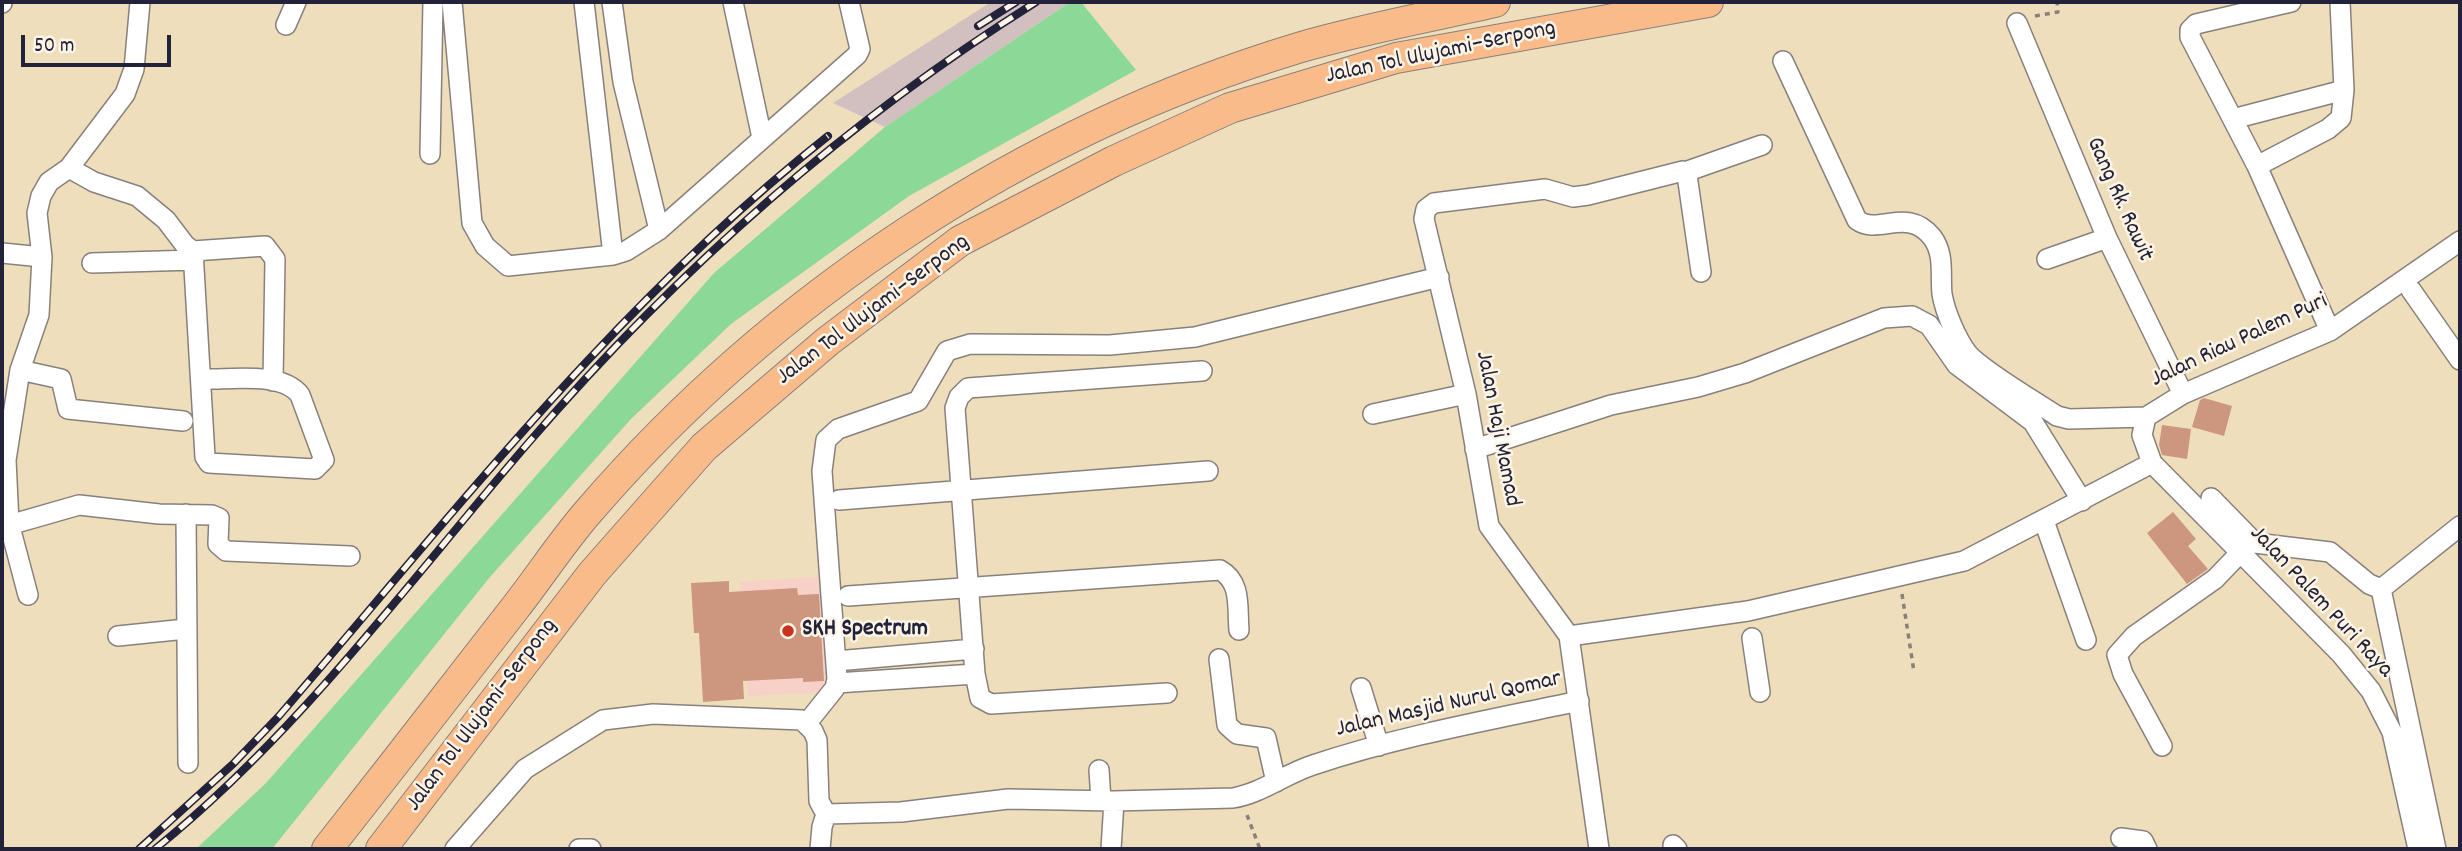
<!DOCTYPE html>
<html>
<head>
<meta charset="utf-8">
<style>
  body { margin:0 }
  #map { position:relative; width:2462px; height:851px; overflow:hidden; background:#efdebc; font-family:Dekko,sans-serif }
  canvas { display:block }
  .frame { position:absolute; inset:0; border:4px solid #22223b; pointer-events:none }
  .scale { position:absolute; left:21px; top:35px; width:150px; height:32px; box-sizing:border-box; border:4px solid #22223b; border-top:0; padding-left:9px; font-size:21px; line-height:24px; white-space:nowrap; color:#22223b; -webkit-text-stroke:5px #fcf5e5; paint-order:stroke }
</style>
</head>
<body>
<div id="map">
<canvas width="2462" height="851"></canvas>
<div class="frame"></div>
<div class="scale">50 m</div>
</div>
<script>
const ctx = document.querySelector('canvas').getContext('2d');
ctx.lineJoin = 'round';
function fillPath(path, color) {
  ctx.fillStyle = color;
  ctx.fill(path, 'evenodd');
}
function stroke(path, color, width, dash) {
  ctx.strokeStyle = color;
  ctx.lineWidth = width;
  ctx.lineCap = dash ? 'butt' : 'round';
  ctx.setLineDash(dash || []);
  ctx.stroke(path);
}
function drawText(font, color, halo, rows, align = 'center') {
  ctx.font = font + ' Dekko,sans-serif';
  ctx.lineWidth = 5;
  ctx.setLineDash([]);
  ctx.textBaseline = 'middle';
  ctx.strokeStyle = halo;
  ctx.fillStyle = color;
  for (const [text, x, y, turn = 0] of rows) {
    ctx.save();
    ctx.translate(x, y);
    ctx.rotate((+turn || 0) * Math.PI / 180);
    ctx.textAlign = isNaN(turn) ? turn : align;
    if (halo) ctx.strokeText(text, 0, 0);
    ctx.fillText(text, 0, 0);
    ctx.restore();
  }
}
const built = new Path2D(`
  M828,576V692L748,696L740,582Z`);
const industrial = new Path2D(`
  M991,2H1070L885,127L833,103Z`);
const green = new Path2D(`
  M1070,2H1081L1136,70L909,196L731,324L631,419L490,577L272,849H196L266,783L714,273L885,127Z`);
const building = new Path2D(`
  M2204,398L2232,406L2224,436L2192,427L2200,400Z
  M2162,425L2191,429L2187,459L2162,455L2159,445Z
  M2173,512L2196,539L2188,546L2208,569L2187,584L2147,533Z
  M729,581V592L797,588L798,595L819,594L824,681L803,682V678L743,681L744,699L703,702L699,633H694L691,583Z`);
const path = new Path2D(`
  M2035,16L2058,12L2057,2
  M1902,594L1914,672
  M1247,815L1260,849`);
const minor = new Path2D(`
  M452,2L472,223L485,246L508,266L613,255L626,251L659,230L857,55L860,49L849,2
  M584,2L613,255
  M612,2L623,82L659,230
  M733,2L762,138
  M2291,2L2196,24L2190,30V37L2257,166L2330,331
  M2,3V2
  M2017,23L2107,238L2183,394
  M286,25L296,2
  M1783,61L1857,220C1878,236 1907,206 1932,237C1945,254 1940,275 1942,294C1945,312 1957,340 1968,354C1983,371 2036,402 2057,416L2069,419L2146,417
  M2233,119L2344,90
  M430,154L433,2
  M2257,166L2328,129L2341,118L2344,90L2340,2
  M69,168L94,182L137,196L166,220L185,245L193,251L265,246L275,259L273,381
  M1685,172L1762,145
  M193,251L205,457L209,463L315,469L324,460L300,395C282,371 229,380 202,379
  M2,253L42,257
  M2047,259L2107,238
  M92,263L194,260
  M2411,290L2460,360
  M20,370L61,379L68,409L183,421
  M1373,414L1466,394
  M2146,417L2142,435L2152,463L2341,654L2371,691L2392,732L2418,849
  M2146,417L2183,394L2330,331L2460,241
  M1475,449L1611,405L1698,387L1745,373L1884,318L1912,316L1929,325L1957,365L2033,422L2082,501
  M2211,498L2255,543L2330,552L2369,584L2381,589L2436,849
  M839,500L1208,471
  M186,514L188,763
  M2044,521L2086,640
  M2,527L79,505L159,514L212,515L219,518L218,544L226,551L350,556
  M2381,589L2460,526
  M28,595L9,523L6,460L20,370L39,315L42,257L37,213L41,196L49,182L69,168L125,94L134,69L140,2
  M848,596L1220,570C1242,582 1237,608 1239,630
  M118,636L186,629
  M1569,636L1748,611L1964,561L2152,463
  M1752,638L1760,692
  M1219,659L1227,725L1237,734L1266,738L1276,782
  M836,661L974,649
  M975,674L955,408L959,397L968,388L1202,371
  M836,683L975,674L980,698L991,704L1167,693
  M1361,688L1379,746
  M807,723L835,688L837,679L822,471L826,440L838,429L918,401L947,351L970,344L1110,345L1195,337L1439,277
  M2162,746L2123,674L2117,655L2134,636L2215,579L2240,553
  M1099,770L1101,800
  M826,814L901,812L1008,799L1114,801L1233,798C1262,793 1285,774 1313,765C1400,736 1490,720 1579,701
  M2121,838L2143,841L2147,849
  M1673,845L1677,849
  M455,849L525,769L603,720L653,714L802,720L813,731L817,740L819,801L826,814
  M579,849H591
  M820,849L822,827L826,814
  M1111,849L1114,801
  M1599,849L1569,636L1489,526L1466,394L1424,219L1426,209L1434,203L1545,189L1573,197L1588,195L1683,171L1687,175L1701,272`);
const highway = new Path2D(`
  M327,849C390,769 453,688 515,608C540,576 562,542 588,512C774,296 1024,131 1298,48C1362,29 1430,17 1495,2
  M381,849L592,574L704,447L828,341L960,241L1114,161L1230,108L1396,58L1708,2`);
const rail = new Path2D(`
  M978,26L1016,2
  M139,849L233,764L279,716C453,514 618,302 828,136
  M155,849C299,733 410,580 530,441C677,270 845,122 1036,2`);
const markers = [
  [788,631,7,"#c8321e"]
];
const streetNames = [
  ["Jalan Tol Ulujami–Serpong",1441,54,-12],
  ["Gang Rk. Rawit",2118,200,66],
  ["Jalan Tol Ulujami–Serpong",874,311,-37],
  ["Jalan Riau Palem Puri",2240,342,-25],
  ["Jalan Haji Mamad",1496,429,79],
  ["Jalan Palem Puri Raya",2320,603,47],
  ["Jalan Masjid Nurul Qomar",1449,706,-13],
  ["Jalan Tol Ulujami–Serpong",483,716,-53]
];
const poiNames = [
  ["SKH Spectrum",802,631]
];
fillPath(built, '#f7d1c7');
fillPath(industrial, '#d2bfc0');
fillPath(green, '#8cd997');
fillPath(building, '#cd967f');
stroke(minor, '#88807c', 22);
stroke(highway, '#88807c', 32);
stroke(path, '#88807c', 3.5, [5, 5]);
stroke(minor, '#fff', 19);
stroke(highway, '#fabb8b', 30);
stroke(rail, '#22223b', 8);
stroke(rail, '#fcf5e5', 5, [16]);
for (const [x, y, r, color] of markers) {
  const dot = new Path2D();
  dot.arc(x, y, r, 0, 2 * Math.PI);
  ctx.fillStyle = color;
  ctx.fill(dot);
  stroke(dot, '#fcf5e5', 2.5);
}
drawText('24px', '#22223b', '#fcf5e5', streetNames);
drawText('bold 24px', '#22223b', '#fcf5e5', poiNames, 'left');
</script>
</body>
</html>
